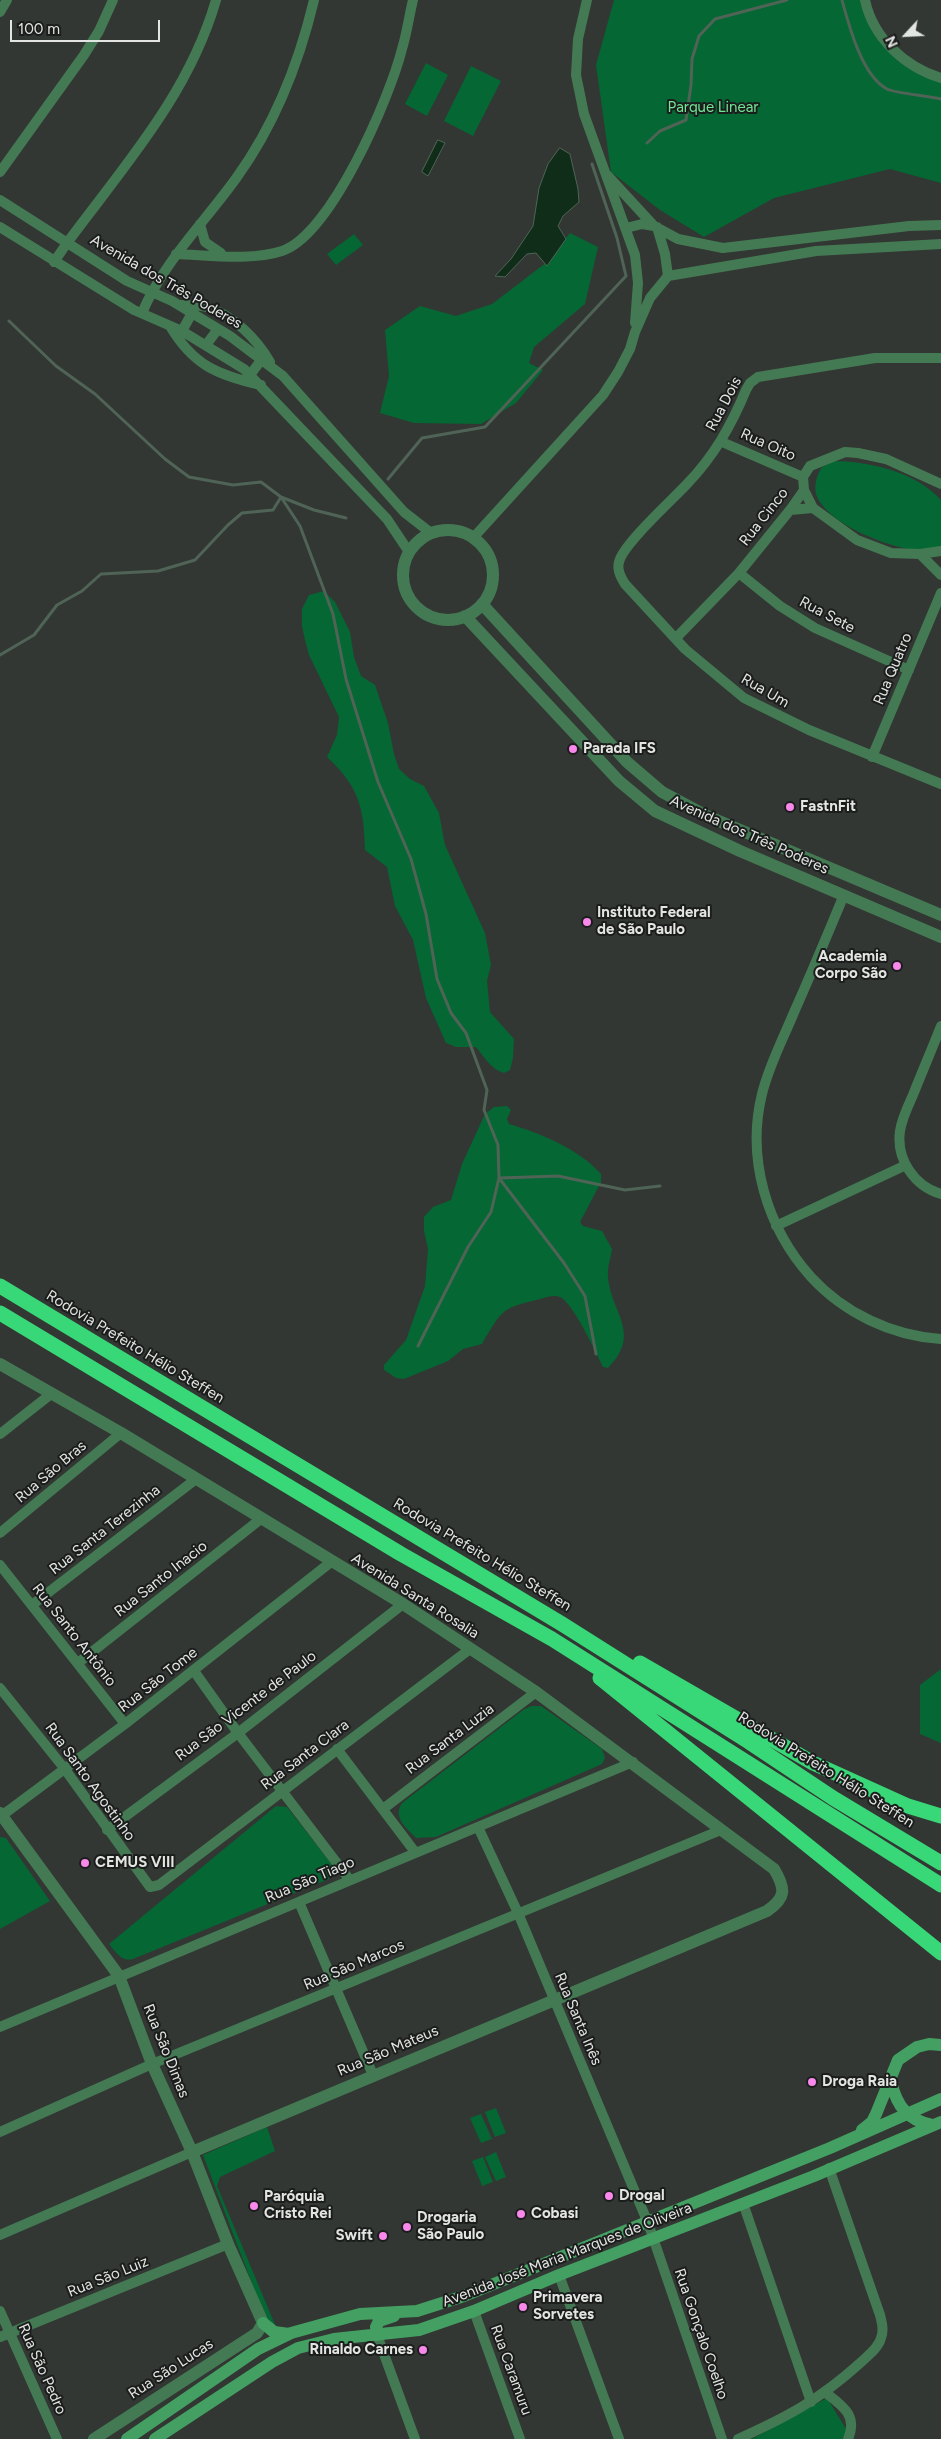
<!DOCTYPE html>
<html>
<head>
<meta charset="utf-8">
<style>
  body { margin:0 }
  #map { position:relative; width:941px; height:2439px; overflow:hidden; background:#323733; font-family:Figtree,sans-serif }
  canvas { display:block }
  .north { position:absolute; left:881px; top:10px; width:50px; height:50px; -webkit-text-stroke:4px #1b1d1c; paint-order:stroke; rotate:245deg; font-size:14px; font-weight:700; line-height:20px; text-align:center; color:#e3e5e3 }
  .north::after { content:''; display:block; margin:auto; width:18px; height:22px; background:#e3e5e3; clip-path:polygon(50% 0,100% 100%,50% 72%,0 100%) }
  .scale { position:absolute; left:10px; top:20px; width:150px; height:22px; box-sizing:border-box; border:2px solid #e3e5e3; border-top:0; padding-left:6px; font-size:15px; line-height:18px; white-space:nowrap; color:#e3e5e3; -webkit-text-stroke:4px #1b1d1c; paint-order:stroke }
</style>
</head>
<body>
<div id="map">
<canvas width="941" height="2439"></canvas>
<div class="north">N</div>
<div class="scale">100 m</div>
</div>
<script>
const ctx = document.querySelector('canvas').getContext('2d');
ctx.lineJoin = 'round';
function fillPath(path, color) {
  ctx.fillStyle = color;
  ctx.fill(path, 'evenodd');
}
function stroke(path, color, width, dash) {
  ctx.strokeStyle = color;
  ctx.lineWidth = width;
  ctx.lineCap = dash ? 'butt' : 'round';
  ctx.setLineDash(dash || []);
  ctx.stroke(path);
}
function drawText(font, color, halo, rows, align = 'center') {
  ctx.font = font + ' Figtree,sans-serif';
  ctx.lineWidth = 4;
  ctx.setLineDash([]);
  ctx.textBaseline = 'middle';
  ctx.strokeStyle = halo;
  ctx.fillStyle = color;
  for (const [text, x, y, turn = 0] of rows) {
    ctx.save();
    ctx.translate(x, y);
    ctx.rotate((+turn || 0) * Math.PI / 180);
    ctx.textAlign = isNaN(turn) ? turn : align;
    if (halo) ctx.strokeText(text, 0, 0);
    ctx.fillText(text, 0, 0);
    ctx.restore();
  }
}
const green = new Path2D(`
  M614,0H861L880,42L941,81V183L890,169L774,198L704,237L660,210L611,172L596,65Z
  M426,63L448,75L427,116L405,104Z
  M471,66L501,81L473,136L444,121Z
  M570,233L598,247L585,304L534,347L529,363L543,370L516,403L481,424L414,423L380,413L389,376L385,330L420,306L456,316L492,304L547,262Z
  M354,234L363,245L336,265L327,254Z
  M833,461C869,461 916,472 941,500V546C936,548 931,550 926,551C896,551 826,525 816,494C814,484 817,476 821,468Z
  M324,591L335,602L350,632L354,657L361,676L375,685L388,723L394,754L399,769L410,779L424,786L439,813L445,845L485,933L491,965L487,981L490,1012L514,1039L513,1058L510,1070L504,1073C491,1069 484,1057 476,1047H456L446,1043L426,998L413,940L395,906L387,867L365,850C364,807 359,787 327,757L337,735L339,717L309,655L305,640L302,626V609L309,595Z
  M507,1106L511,1110L507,1119L509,1124C540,1133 579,1149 601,1174V1182L580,1222L583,1226L602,1231L612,1249C611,1257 607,1268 608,1276C610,1312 643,1333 608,1368L603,1367C595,1351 576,1309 562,1298C555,1294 547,1297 540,1299C500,1309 503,1309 482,1344L463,1349L448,1361L404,1379L396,1378L384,1370V1365L406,1340L425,1286L428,1249L424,1231V1217L433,1207L451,1200L462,1164L485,1114L494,1107Z
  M941,1669V1743L920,1734V1685Z
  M531,1706H541L602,1749L605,1758L602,1764L436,1837L416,1838C407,1828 392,1818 402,1803L523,1710Z
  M276,1806L287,1807L333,1866V1873L329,1879L133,1959C121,1962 116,1952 109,1944Z
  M0,1837L6,1838L50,1901L0,1929Z
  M496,2108L506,2133L495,2137L485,2112Z
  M481,2114L492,2139L481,2143L470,2118Z
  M267,2127L275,2151L220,2177L217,2186L276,2327L269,2328L203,2155Z
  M496,2152L506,2177L496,2181L485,2157Z
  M483,2157L493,2182L482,2186L472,2161Z
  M827,2398L848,2432L842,2439H752Z`);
const water = new Path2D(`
  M438,140L445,143L428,176L422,172Z
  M560,148L570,154L578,189L579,202L563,216L558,226L566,239L547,266L536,253L527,254L505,277L495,276L511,259L533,226L539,188L548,164Z`);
const stream = new Path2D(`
  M842,0C849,26 862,76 887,89C894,93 930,96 941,99
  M647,143L660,131L686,120L691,85L692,59L699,36L715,19L787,0
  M388,479L422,438L485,427L626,276L617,238L592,164
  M346,518L314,510L281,497L300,526L333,614L346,679L378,782L411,859L426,914L437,979L451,1013L466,1033L487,1090L484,1110L498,1145L499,1178L491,1212L468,1247L418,1346
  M0,655L34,635L57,605L82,591L101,574L158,571L195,560L228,525L242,513L273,510L281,497L261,482L233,485L189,477L165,459L95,394L56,366L9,321
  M499,1178L564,1263L585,1296L596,1354
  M500,1178L558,1176L625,1190L660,1186`);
const minor = new Path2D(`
  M587,0L578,39L576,75L584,114L635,255L638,283L635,323
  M865,0C873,38 905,67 941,78
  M0,12L7,0
  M0,172L84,55L99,31L113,0
  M607,175L654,226L678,239L723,248L909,226L941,225
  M0,200L127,281L172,301L230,336L283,376L404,512L431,533
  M200,224L205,242L221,253
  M0,227L134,310L182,331L244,369L387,519L409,552
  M657,227L665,254L668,276
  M626,228L642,224L654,226
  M176,254C208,255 252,261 282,251C331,235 390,97 402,49C407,33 409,16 413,0
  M54,262L67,243C124,166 189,94 216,0
  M180,305C188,305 198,305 207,307C233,315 257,339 270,362
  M142,313C164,261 205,222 237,177C275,124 299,63 314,0
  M170,326C193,365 217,375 261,385
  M182,331L192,313
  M206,345L218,329
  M941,358H875L758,377L750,383L746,390C731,426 714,456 687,484C671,501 628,540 620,559C616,568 620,576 625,584L685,649L744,698L809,730L941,784
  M250,375L262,359
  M722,442L803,477
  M804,490L813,508L857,540L891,553L920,554L941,551
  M790,510L813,508
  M473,538L603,395L618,372L630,349L635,332L650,298L668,276L816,251L941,244
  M920,554L941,575
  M739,573L780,606L815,628L909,670
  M676,638L739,573L790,510L804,490L803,477L810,466L845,452L858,453L886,459L941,484
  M872,757L941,593
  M844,895C828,933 812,972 795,1010C784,1037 769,1065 762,1094C746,1159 767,1228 811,1277C844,1313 892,1336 941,1339
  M941,1026C932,1049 922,1072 913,1095C908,1106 902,1118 900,1131C896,1159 914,1186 941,1194
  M776,1226L906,1165
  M0,1434L51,1394
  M0,1533L121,1433
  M0,1565L125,1724
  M32,1605L196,1479
  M78,1663L262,1518
  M194,1671L238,1733L349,1879
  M0,1688L64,1768L150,1887L159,1885L470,1649
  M337,1749L415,1852
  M383,1809L536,1692
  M0,1817L125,1724L331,1562
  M478,1827L518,1913L648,2223L722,2439
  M107,1830L238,1733L403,1604
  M299,1902L373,2075
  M0,2027L633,1762
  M0,2132L152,2064L721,1830
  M743,2203L811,2402
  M0,2235L192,2152
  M559,2275L619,2439
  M0,2311L57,2439
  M474,2311L520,2439
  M377,2335L415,2439
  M0,2337L228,2244
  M826,2393C843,2406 858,2416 848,2439
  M738,2439C787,2417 819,2400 859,2364C867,2356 878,2349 881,2338C884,2330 882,2323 880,2315L829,2168`);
const tertiary = new Path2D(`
  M403 575a45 45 0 1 1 90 0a45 45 0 1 1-90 0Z
  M482,604L627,762L662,792L707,816L941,915
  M465,616L619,781L655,811L740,851L941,937
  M0,1364L121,1433L403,1604L536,1692L774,1869C786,1889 786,1898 767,1911L192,2152
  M0,1813L119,1976L152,2064L192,2152L228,2244L263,2323L257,2333L94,2439`);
const secondary = new Path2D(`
  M891,2082C897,2106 907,2120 932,2125
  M862,2130L872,2122L876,2114L898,2060L917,2047L929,2044L941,2045
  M263,2323L274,2332L289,2334
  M377,2335L376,2327L379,2321L394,2316
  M127,2439L258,2349L291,2333L360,2314L417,2311L464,2296L830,2148L941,2099
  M155,2439L272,2362L298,2348L334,2339L419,2330L474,2311L559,2275L814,2176L941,2122`);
const motorway = new Path2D(`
  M0,1286L562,1624L749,1742L833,1798L941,1863
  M0,1313L401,1554L552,1639L941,1885
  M640,1663L813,1763L908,1806L941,1816
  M600,1678L941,1953`);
const markers = [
  [573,749,5,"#f888ea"],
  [790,807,5,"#f888ea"],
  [587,922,5,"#f888ea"],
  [897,966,5,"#f888ea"],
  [85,1863,5,"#f888ea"],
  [812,2082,5,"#f888ea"],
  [609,2196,5,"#f888ea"],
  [254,2206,5,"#f888ea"],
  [521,2214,5,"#f888ea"],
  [407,2227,5,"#f888ea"],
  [383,2236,5,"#f888ea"],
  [523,2307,5,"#f888ea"],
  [423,2350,5,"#f888ea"]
];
const parkNames = [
  ["Parque Linear",713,108]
];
const streetNames = [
  ["Avenida dos Três Poderes",166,282,30],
  ["Rua Dois",724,404,-62],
  ["Rua Oito",768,445,24],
  ["Rua Cinco",764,517,-52],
  ["Rua Sete",827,615,28],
  ["Rua Quatro",893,669,-67],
  ["Rua Um",765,691,30],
  ["Avenida dos Três Poderes",749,835,24],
  ["Rodovia Prefeito Hélio Steffen",135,1347,31],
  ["Rua São Bras",51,1472,-40],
  ["Rua Santa Terezinha",105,1530,-38],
  ["Rodovia Prefeito Hélio Steffen",482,1555,31],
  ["Rua Santo Inacio",161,1579,-38],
  ["Avenida Santa Rosalia",415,1596,32],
  ["Rua Santo Antônio",74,1635,52],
  ["Rua São Tome",158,1680,-38],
  ["Rua São Vicente de Paulo",246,1706,-37],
  ["Rua Santa Luzia",450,1739,-37],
  ["Rua Santa Clara",305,1755,-37],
  ["Rodovia Prefeito Hélio Steffen",826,1770,32],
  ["Rua Santo Agostinho",90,1782,54],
  ["Rua São Tiago",310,1880,-23],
  ["Rua São Marcos",354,1965,-23],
  ["Rua Santa Inês",578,2019,67],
  ["Rua São Dimas",166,2051,68],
  ["Rua São Mateus",388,2051,-23],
  ["Avenida José Maria Marques de Oliveira",567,2255,-21],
  ["Rua São Luiz",108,2277,-22],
  ["Rua Gonçalo Coelho",701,2334,71],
  ["Rua São Pedro",42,2369,66],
  ["Rua São Lucas",171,2369,-33],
  ["Rua Caramuru",511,2370,70]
];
const poiNames = [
  ["Parada IFS",583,749],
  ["FastnFit",800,807],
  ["Instituto Federal",597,913],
  ["de São Paulo",597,930],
  ["Academia",887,957,"right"],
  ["Corpo São",887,974,"right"],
  ["CEMUS VIII",95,1863],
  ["Droga Raia",822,2082],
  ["Drogal",619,2196],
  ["Paróquia",264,2197],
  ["Cristo Rei",264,2214],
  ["Cobasi",531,2214],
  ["Drogaria",417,2218],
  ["São Paulo",417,2235],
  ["Swift",373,2236,"right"],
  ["Primavera",533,2298],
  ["Sorvetes",533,2315],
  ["Rinaldo Carnes",413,2350,"right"]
];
fillPath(green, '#056733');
fillPath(water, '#102d1a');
stroke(water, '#4f6456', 1);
stroke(stream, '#4f6456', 3);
stroke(minor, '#447a53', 10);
stroke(tertiary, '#447a53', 12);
stroke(secondary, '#44a062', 12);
stroke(motorway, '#38d777', 15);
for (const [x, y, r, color] of markers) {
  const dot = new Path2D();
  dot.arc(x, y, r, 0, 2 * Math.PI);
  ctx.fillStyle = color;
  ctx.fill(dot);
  stroke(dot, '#1b1d1c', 2);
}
drawText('15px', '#70e695', '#1b1d1c', parkNames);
drawText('15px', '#e3e5e3', '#1b1d1c', streetNames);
drawText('bold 15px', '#e3e5e3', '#1b1d1c', poiNames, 'left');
</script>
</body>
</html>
